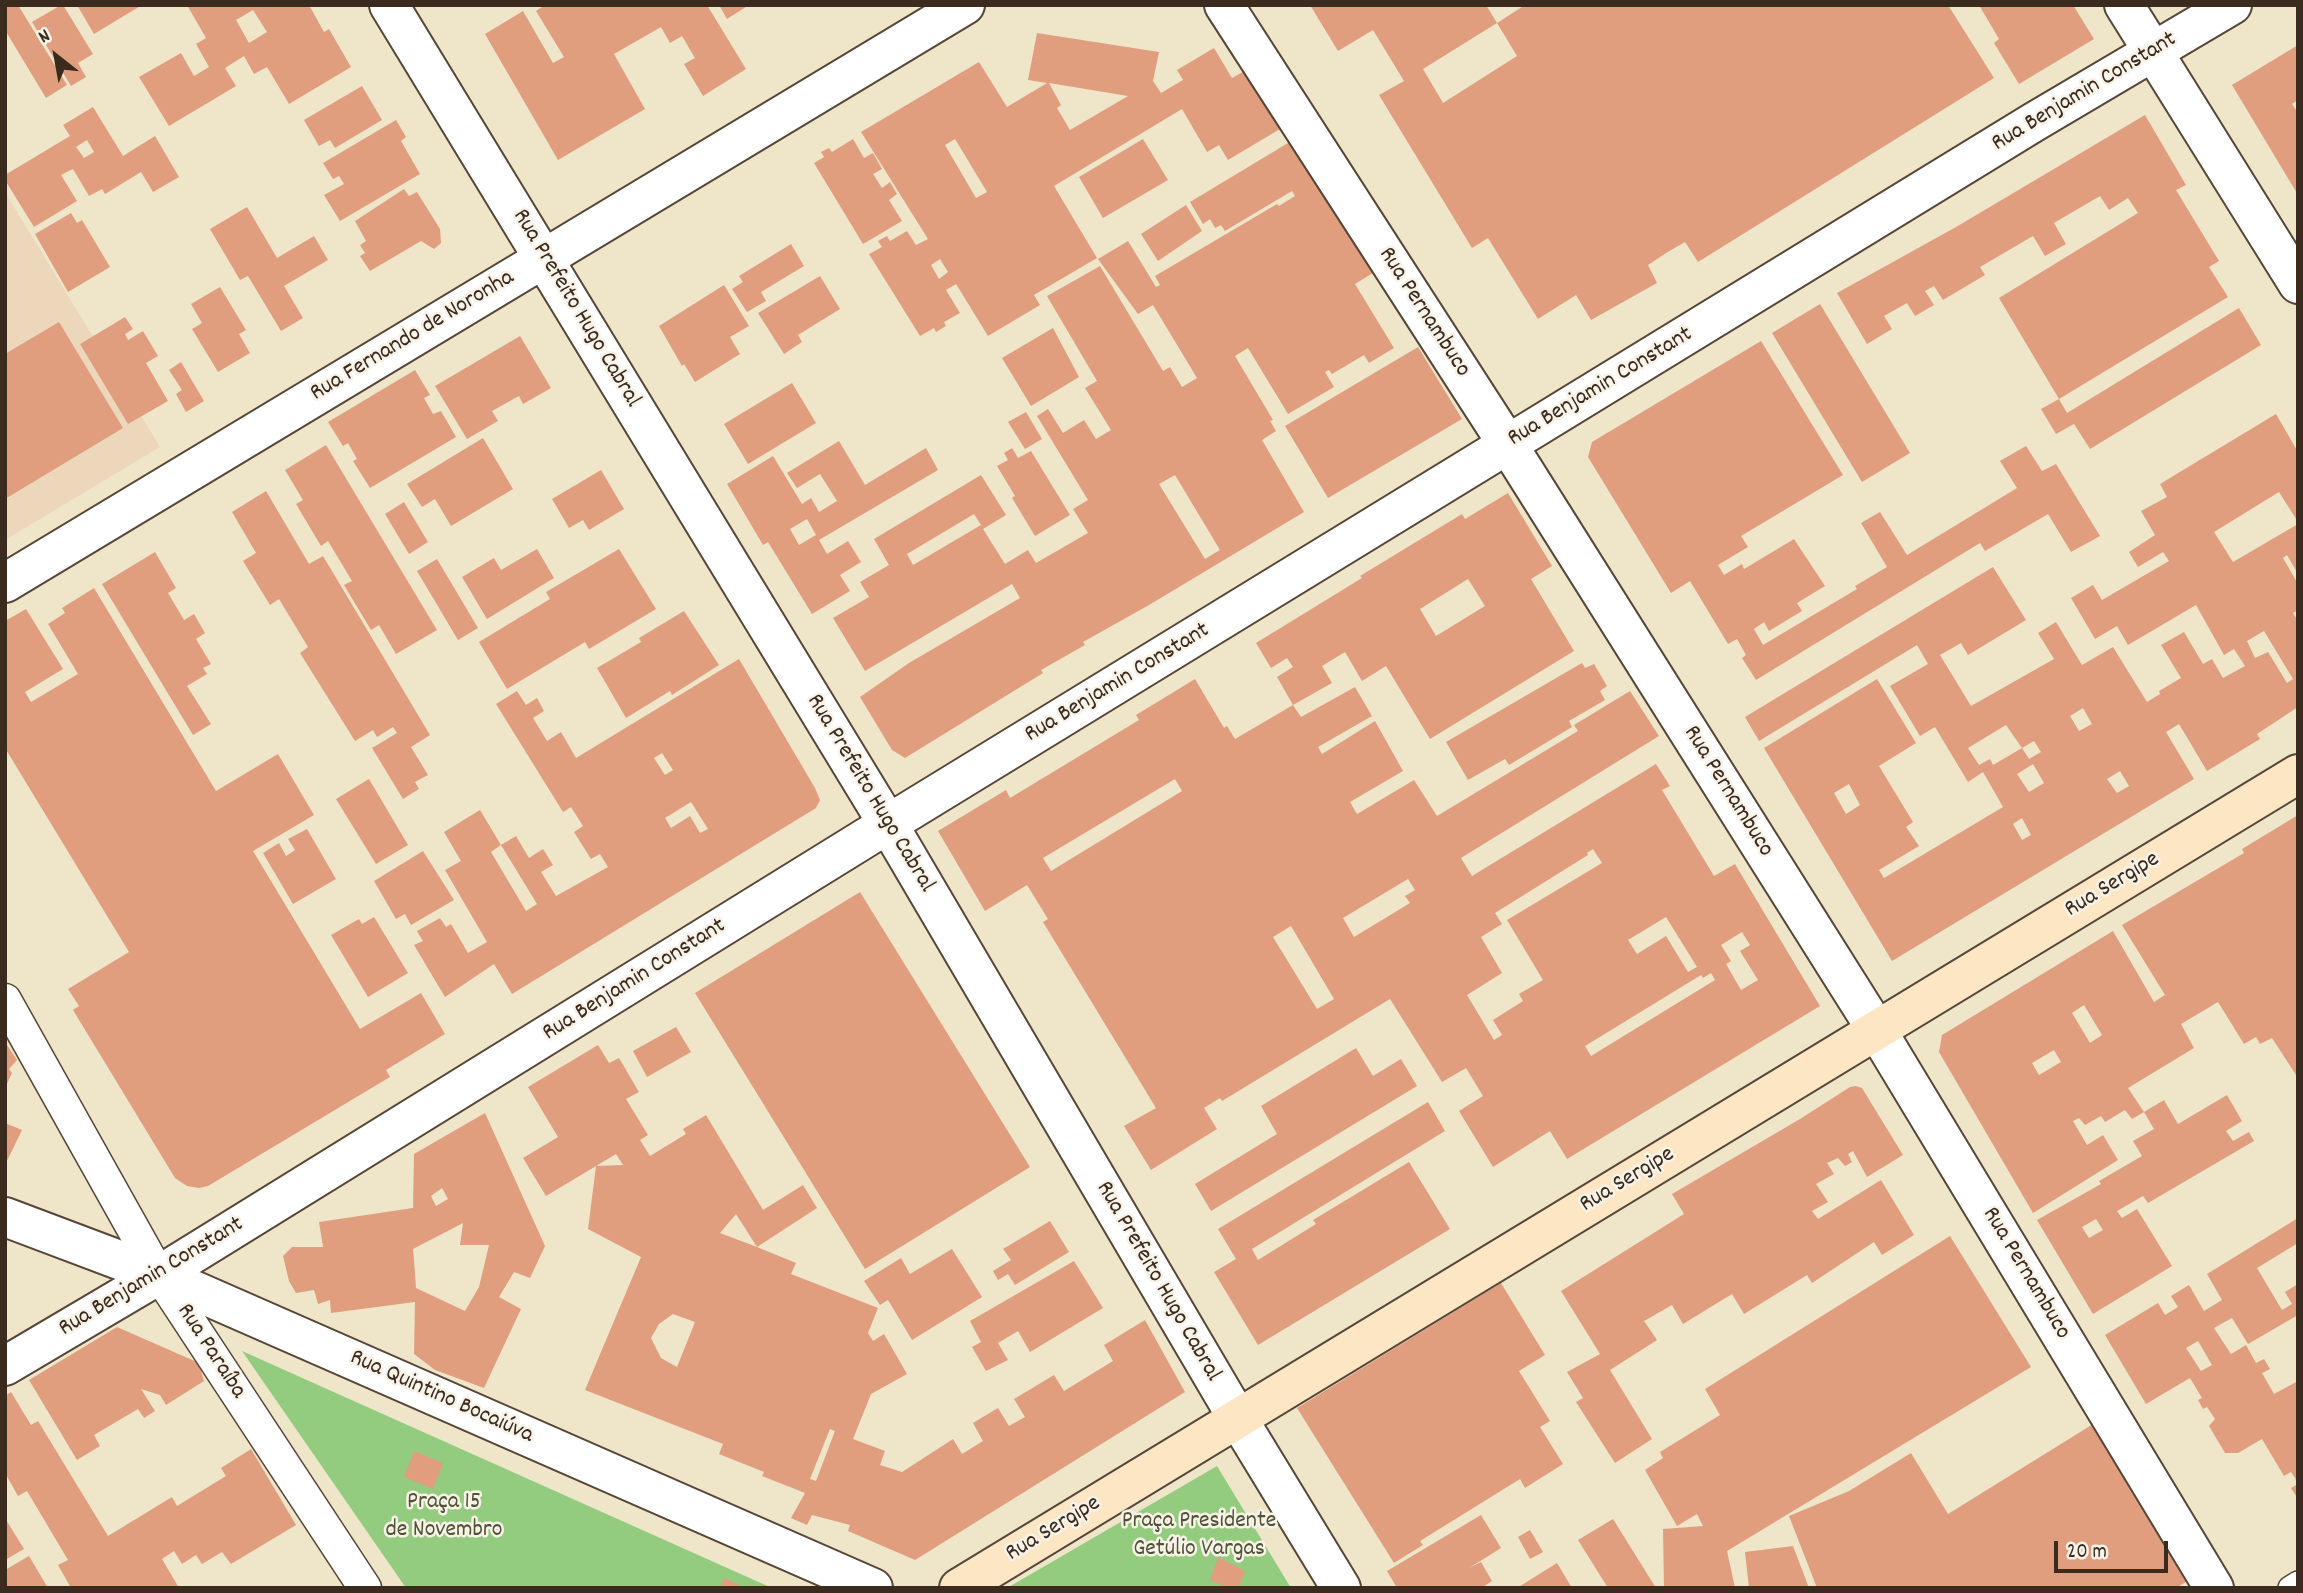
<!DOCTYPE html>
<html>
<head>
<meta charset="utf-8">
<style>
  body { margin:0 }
  #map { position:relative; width:2303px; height:1593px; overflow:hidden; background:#efe5c9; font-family:Dekko,sans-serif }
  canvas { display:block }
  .frame { position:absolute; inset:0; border:7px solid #3b2a1e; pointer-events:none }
  .north { position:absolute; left:21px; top:21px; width:70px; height:70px; -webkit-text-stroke:5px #f7f3e8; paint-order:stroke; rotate:329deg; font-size:19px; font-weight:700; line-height:28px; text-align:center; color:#3b2a1e }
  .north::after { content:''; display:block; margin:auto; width:24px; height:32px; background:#3b2a1e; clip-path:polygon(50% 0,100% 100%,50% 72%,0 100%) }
  .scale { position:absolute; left:2054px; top:1541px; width:114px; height:32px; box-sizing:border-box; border:4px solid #3b2a1e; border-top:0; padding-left:9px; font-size:21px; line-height:24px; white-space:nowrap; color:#3b2a1e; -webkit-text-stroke:5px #f7f3e8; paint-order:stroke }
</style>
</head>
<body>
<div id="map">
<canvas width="2303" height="1593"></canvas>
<div class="frame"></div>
<div class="north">N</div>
<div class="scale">20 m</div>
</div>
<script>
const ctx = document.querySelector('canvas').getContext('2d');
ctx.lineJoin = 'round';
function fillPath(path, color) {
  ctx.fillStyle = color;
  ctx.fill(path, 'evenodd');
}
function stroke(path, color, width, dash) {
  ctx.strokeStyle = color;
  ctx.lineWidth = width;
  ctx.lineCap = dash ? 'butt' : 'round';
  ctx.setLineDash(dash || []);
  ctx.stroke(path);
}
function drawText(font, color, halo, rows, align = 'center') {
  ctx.font = font + ' Dekko,sans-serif';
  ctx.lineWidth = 5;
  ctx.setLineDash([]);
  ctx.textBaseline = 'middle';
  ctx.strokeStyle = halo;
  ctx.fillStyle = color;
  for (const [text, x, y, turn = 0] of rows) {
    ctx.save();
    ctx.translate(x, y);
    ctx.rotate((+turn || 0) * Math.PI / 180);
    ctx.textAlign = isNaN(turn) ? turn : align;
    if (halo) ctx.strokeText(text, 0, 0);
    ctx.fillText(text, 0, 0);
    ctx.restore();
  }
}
const built = new Path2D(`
  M5,192L160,447L5,540Z`);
const green = new Path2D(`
  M242,1351L772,1588H406Z
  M1217,1466L1291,1588H1007Z`);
const building = new Path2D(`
  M5,5H18L67,85L46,98L5,30Z
  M61,5H63L93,54L78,63L86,77L71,86L32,22Z
  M77,5H142L94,34Z
  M187,5H309L324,32L329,29L351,67L289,104L267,67L254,74L244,56L225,68L236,86L169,126L139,77L181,53L194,76L209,67L196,44L206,38ZM253,10L267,32L249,43L236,20Z
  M545,5H707L746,69L703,96L684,64L695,58L682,36L670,43L661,27L614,54L645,109L558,160L485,34L523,11L553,63L564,57L536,11Z
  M719,5H749L727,19Z
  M1310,5H1486L1497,23L1423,69L1443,103L1517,56L1497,23L1525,5H1948L1994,78L1698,262L1685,242L1666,253L1648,265L1657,283L1591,320L1576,295L1538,319L1488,238L1472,248L1379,95L1404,81L1373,30L1338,51Z
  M1979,5H2073L2094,39L2019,84L1994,43L1999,39Z
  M1037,33L1159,52L1153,81L1161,93L1183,80L1177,70L1214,48L1232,78L1250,68L1285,126L1228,160L1219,145L1207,152L1182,109L1054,186L1097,258L1034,295L1040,305L988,336L956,284L946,290L960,313L944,322L946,326L936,332L934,328L920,336L869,254L882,247L878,241L887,236L890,241L907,231L916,245L928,239L861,132L979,62L1007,107L1047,83L1028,80ZM1049,83L1128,96L1070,130L1057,108L1061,105ZM955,139L987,192L976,198L945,145ZM940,259L948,272L939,279L931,265Z
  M2298,45V100L2292,104L2298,113V195L2232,85Z
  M362,86L382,120L335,148L330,140L319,146L304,120Z
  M93,107L123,156L155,136L179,177L153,192L141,172L105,194L102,189L89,196L73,169L61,175L77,201L34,227L5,180V175L70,136L63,125ZM87,140L94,152L84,158L76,147Z
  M2145,115L2186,185L2176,190L2219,261L2209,267L2228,297L2059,399L1999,298L2138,213L2128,198L2109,210L2100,196L2054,223L2066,244L2045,256L2033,236L1980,267L1985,275L1943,300L1934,286L1925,291L1934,305L1915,316L1907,303L1884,316L1892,329L1867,344L1837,293L1956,227Z
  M396,120L406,137L401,141L420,174L340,221L324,195L344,184L339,176L333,179L323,163Z
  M853,139L864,158L873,153L882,169L873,174L882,188L890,182L897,194L889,200L902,221L863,244L814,163L824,157L821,152L829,148L832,152Z
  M1143,139L1168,180L1103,218L1079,177Z
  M1293,140L1373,273L1355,284L1394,348L1369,363L1364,355L1332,374L1329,370L1325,372L1334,387L1288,414L1248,348L1235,356L1273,420L1270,421L1276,431L1262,440L1304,512L1149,605L1083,642L1085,645L1041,670L1043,673L905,758L892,750L860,697L909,663L1020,598L1012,584L865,671L833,618L869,597L860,582L889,565L874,539L981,475L1006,515L983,529L1005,564L1028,550L1036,563L1088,533L1073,509L1088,500L1037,416L1048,409L1063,433L1084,420L1096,439L1111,430L1085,388L1097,381L1047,296L1100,266L1163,371L1170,367L1182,387L1197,378L1153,305L1138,314L1098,259L1128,241L1156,287L1160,285L1155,276L1277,204L1279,206L1295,196L1292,191L1225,231L1221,225L1215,228L1210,219L1203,224L1190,202ZM1175,475L1220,550L1205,559L1159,484ZM974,514L981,525L913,565L907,554Z
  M404,189L409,196L417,192L440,229L441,243L434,249L421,241L370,271L360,256L365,253L360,245L366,241L355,221Z
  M1186,205L1202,231L1158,261L1141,234Z
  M247,207L277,258L314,236L328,260L284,286L303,318L281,331L248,276L240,280L210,229Z
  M71,213L77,223L82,220L110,267L68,292L35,234Z
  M791,244L804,266L761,292L766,301L747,312L732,289L743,282L739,276Z
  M820,276L840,309L798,335L802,342L784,354L758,313Z
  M724,285L749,326L730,337L740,354L695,382L684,364L682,366L659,326Z
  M220,287L246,330L239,334L250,353L218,372L192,329L202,323L191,304Z
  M1820,304L1910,453L1862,482L1772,333Z
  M2239,308L2261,345L2090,449L2074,424L2056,434L2041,409L2059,399L2067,413Z
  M125,317L133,329L125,334L128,340L143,331L158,356L146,363L168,401L128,424L80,344Z
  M59,322L123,428L5,499V354Z
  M1053,328L1079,377L1031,406L1002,358Z
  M520,336L551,388L523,404L519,396L492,411L498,421L467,439L435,386Z
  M1761,341L1843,475L1741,536L1748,547L1718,565L1724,575L1742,564L1744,569L1794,539L1825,586L1797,603L1802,611L1769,631L1764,622L1754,629L1763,645L1857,589L1855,586L1887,567L1861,523L1880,512L1907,555L2017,488L2000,461L2026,446L2042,471L2056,464L2100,536L2071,552L2048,514L1985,551L1980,543L1756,680L1742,658L1746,655L1737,639L1728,644L1690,581L1671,593L1588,457L1592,442Z
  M1418,347L1462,419L1328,498L1285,426Z
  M181,362L204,401L186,412L176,394L182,390L169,370Z
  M415,370L430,395L424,398L433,414L441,411L456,437L370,488L353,461L357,459L348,443L343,446L328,422Z
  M792,383L816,423L748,464L724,424Z
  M1026,412L1042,439L1025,449L1008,422Z
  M2276,414L2298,452V522L2279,492L2214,532L2233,562L2298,524V574L2287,555L2283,558L2298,584V610L2293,613L2298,621V707L2257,734L2260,739L2207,771L2179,724L2166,732L2194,779L1892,961L1764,748L1877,679L1916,743L1879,766L1913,822L1906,827L1919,846L1879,870L1884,878L2003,807L1983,772L1968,782L1935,727L1920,736L1890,686L1928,664L1917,645L1759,741L1745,717L1993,567L2026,620L1968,655L1961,643L1940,655L1971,706L2054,659L2038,633L2056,622L2082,665L2113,647L2147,702L2160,694L2159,691L2181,678L2161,645L2184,632L2203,664L2212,659L2223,678L2245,666L2234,649L2224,655L2196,605L2128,645L2117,626L2095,639L2071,598L2093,585L2102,600L2169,561L2163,552L2138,567L2129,552L2155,535L2141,511L2167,497L2160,484ZM2264,631L2293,679L2287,683L2268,652L2255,658L2247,641ZM2083,708L2092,724L2079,731L2070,716ZM2006,725L2022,748L2034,741L2041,752L2029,759L2022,748L1993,765L1990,759L1979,765L1968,748ZM2033,764L2044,783L2029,792L2017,774ZM2120,771L2129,786L2117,793L2107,779ZM1849,784L1860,805L1846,814L1834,793ZM2022,818L2031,835L2022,840L2013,824Z
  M483,438L513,489L451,526L435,499L422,507L407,484Z
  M839,441L865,485L926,448L938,470L819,540L827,554L848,541L861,562L840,575L850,591L812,614L768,542L763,545L727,484L773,456L802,504L811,498L819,512L837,501L820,474L797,488L787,473ZM807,519L816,535L799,545L790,529Z
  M326,445L437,630L396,654L379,625L371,630L344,585L352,581L328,541L321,546L296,504L303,500L285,470Z
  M1012,448L1018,458L1031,451L1070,515L1035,536L1012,498L1015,496L997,466L1008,460L1004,453Z
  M601,470L624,509L589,530L583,520L569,528L552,499Z
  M266,491L309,564L323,556L430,735L411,747L428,775L415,782L419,789L403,799L372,748L397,733L393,727L377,737L373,730L355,741L300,653L308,647L279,599L270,605L243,561L256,553L232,512Z
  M1508,493L1552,566L1531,579L1574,651L1430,739L1386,666L1362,681L1345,652L1322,666L1332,683L1293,705L1301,717L1355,687L1372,716L1318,747L1322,754L1375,721L1403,771L1350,802L1357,814L1414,780L1437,816L1578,731L1574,725L1630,691L1659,736L1461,858L1472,876L1656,764L1670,786L1662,790L1714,876L1735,864L1820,1006L1567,1159L1550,1131L1493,1167L1459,1111L1483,1096L1466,1068L1442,1082L1390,999L1222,1101L1220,1098L1204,1108L1217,1129L1151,1170L1124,1126L1156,1108L1043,922L1048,919L1027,885L985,911L938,831L1006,790L1010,798L1139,720L1136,715L1195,679L1224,728L1227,726L1235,739L1293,705L1277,677L1293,667L1287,658L1271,668L1256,643L1362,578L1360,576L1462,514L1465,519ZM1468,579L1485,606L1436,636L1420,609ZM1175,779L1182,791L1051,871L1043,858ZM1593,849L1602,863L1507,920L1543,980L1519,994L1523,1001L1493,1020L1502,1035L1494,1040L1467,995L1502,973L1481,937L1502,924L1495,913L1588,855L1587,853ZM1408,879L1415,890L1405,896L1410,903L1354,937L1343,918ZM1666,917L1697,967L1688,972L1666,936L1637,954L1628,940ZM1291,926L1334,999L1317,1009L1273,937ZM1742,932L1750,945L1740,951L1758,980L1741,990L1726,964L1731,961L1721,945ZM1711,973L1715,980L1591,1056L1585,1046L1701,975L1703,978Z
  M404,502L428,542L409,554L385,514Z
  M537,549L554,578L487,619L462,577L494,558L501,570Z
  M619,549L656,609L589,649L585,642L507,689L479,642L550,599L546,592Z
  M155,552L176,588L168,593L184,620L194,614L205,633L196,639L211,664L203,668L207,674L187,686L211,724L193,735L102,584Z
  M437,559L478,628L458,640L417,571Z
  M94,588L216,791L278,754L314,815L253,851L360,1029L421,993L445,1034L386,1070L390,1077L208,1186L199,1188L187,1186L175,1178L73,1010L79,1006L68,989L129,952L5,748V621L26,609L63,669L25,692L31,702L78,674L48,624L65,613L62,608Z
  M684,611L719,665L672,695L670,691L626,718L597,668L641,642L639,638Z
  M739,659L815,788L820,800L816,808L512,994L494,964L445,997L414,945L423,941L417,931L440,918L446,927L451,924L468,953L487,942L445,870L461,861L444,832L480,810L501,845L516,836L529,858L543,849L553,865L541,872L556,896L608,867L600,854L591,859L574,832L583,826L571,807L563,812L496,704L517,691L526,705L537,698L544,711L533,718L547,741L561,732L576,758ZM662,753L673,770L665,775L654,758ZM691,802L708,829L700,833L690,816L671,828L665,818ZM501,845L537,904L526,911L491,852Z
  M1582,663L1585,668L1594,664L1607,686L1600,691L1605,700L1569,721L1572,727L1509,765L1505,759L1468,780L1446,742Z
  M369,779L408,845L376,864L336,799Z
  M2298,815V1078L2272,1038L2260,1044L2256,1037L2244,1044L2218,1002L2181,1024L2194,1048L2128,1088L2144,1112L2132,1119L2125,1110L2105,1122L2101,1116L2085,1125L2079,1118L2073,1121L2087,1145L2103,1135L2118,1160L2033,1213L1939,1052L1942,1035L2113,931L2154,1002L2165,995L2122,925L2244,853L2242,849ZM2084,1005L2102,1035L2090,1043L2072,1013ZM2054,1050L2061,1062L2039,1075L2032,1063Z
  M307,829L336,879L293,904L263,853L279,843L286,856L295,850L288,839Z
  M423,851L454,900L411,925L405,914L396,919L374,881Z
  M860,892L1030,1167L865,1269L695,993Z
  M374,917L408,973L368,997L331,935L359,919L362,924Z
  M676,1027L691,1052L647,1077L633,1051Z
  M5,1042L17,1060L9,1069L12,1073L5,1088Z
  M598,1045L609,1063L619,1058L639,1092L626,1099L648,1135L640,1140L650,1156L686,1134L683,1129L706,1115L763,1210L803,1185L817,1208L757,1247L796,1263L791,1274L878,1308L868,1333L873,1341L884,1334L907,1374L871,1394L853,1439L885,1451L880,1465L902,1472L953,1439L962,1454L983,1441L973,1423L998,1408L1009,1426L1025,1417L1014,1399L1054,1375L1064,1391L1113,1361L1104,1345L1145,1320L1185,1392L915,1560L848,1531L850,1525L812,1515L807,1525L791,1518L805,1493L762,1476L764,1472L719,1454L723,1444L585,1390L641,1257L588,1229L596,1166L623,1165L616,1154L546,1196L523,1158L558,1137L528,1087ZM736,1214L757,1247L720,1233ZM673,1314L695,1322L677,1367L661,1358L651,1338L659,1324ZM830,1429L835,1431L816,1481L810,1479Z
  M1356,1048L1373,1076L1401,1059L1417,1086L1211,1211L1195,1184L1277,1134L1261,1106Z
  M1856,1086L1862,1088L1903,1155L1867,1177L1853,1151L1848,1154L1852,1162L1845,1166L1838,1158L1827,1163L1834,1174L1816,1184L1828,1202L1812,1211L1818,1219L1881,1180L1914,1235L1882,1255L1874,1242L1812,1283L1807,1275L1744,1314L1732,1294L1683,1324L1672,1305L1644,1321L1657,1340L1610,1370L1652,1439L1615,1463L1576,1402L1583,1398L1567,1372L1600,1354L1561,1291L1684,1214L1672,1194L1800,1119L1850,1087Z
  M2227,1095L2242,1121L2226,1131L2233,1141L2249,1132L2254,1141L2148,1203L2143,1196L2117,1211L2122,1218L2137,1209L2172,1266L2093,1314L2037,1220L2101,1184L2099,1181L2142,1156L2133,1141L2154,1129L2144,1112L2164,1100L2178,1124ZM2096,1219L2103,1230L2089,1238L2082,1227Z
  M1428,1102L1445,1131L1252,1249L1258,1260L1316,1224L1313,1220L1409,1162L1450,1229L1258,1345L1214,1272L1236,1259L1218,1229Z
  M485,1113L545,1246L530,1278L514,1272L499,1297L521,1309L484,1388L435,1370L414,1354L415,1302L331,1313L330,1300L318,1304L314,1290L296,1293L289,1281L283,1256L292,1247H323L319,1222L413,1208L414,1154ZM442,1188L448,1199L436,1206L431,1196ZM463,1223L460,1245H489L479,1287L465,1311L416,1288L414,1260L413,1249Z
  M5,1123L22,1130L5,1165Z
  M2298,1218V1243L2257,1268L2282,1310L2292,1304L2285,1292L2298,1284V1315L2248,1344L2232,1318L2214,1328L2231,1354L2246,1345L2256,1363L2264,1359L2270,1369L2262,1373L2274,1394L2298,1381V1483L2291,1472L2284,1476L2262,1439L2238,1453H2225L2209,1426L2215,1419L2207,1407L2203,1409L2198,1400L2202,1398L2190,1378L2146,1404L2105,1335L2158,1303L2165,1315L2178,1307L2171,1296L2189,1285L2204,1311L2222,1300L2207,1274ZM2198,1341L2212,1365L2201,1371L2186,1348Z
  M1050,1221L1069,1252L1015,1285L1008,1274L998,1280L993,1271L1011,1260L1003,1249Z
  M1950,1236L2031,1367L1727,1551L1735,1588H1664L1663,1529L1703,1526L1697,1514L1677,1526L1645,1470L1663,1458L1660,1452L1720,1415L1705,1389Z
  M952,1249L982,1297L912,1340L888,1300L880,1305L864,1281L901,1258L910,1274Z
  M1074,1261L1103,1308L1030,1352L1018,1331L998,1343L1008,1360L986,1371L972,1347L981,1342L970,1321Z
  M1501,1283L1545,1355L1519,1371L1550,1421L1540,1427L1563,1464L1525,1488L1520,1479L1420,1541L1423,1545L1394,1563L1297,1408Z
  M117,1327L199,1363L204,1381L166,1405L160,1395L141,1389L155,1411L144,1418L138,1409L94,1435L100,1446L77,1460L29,1380Z
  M11,1392L31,1425L38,1421L108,1536L172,1497L177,1506L226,1476L221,1468L251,1449L296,1525L231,1564L222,1552L202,1564L196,1555L182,1564L174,1551L162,1559L179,1588H71L58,1565L68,1560L27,1491L18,1496L5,1473V1396Z
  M2098,1421L2194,1577L2176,1588H1817L1789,1516L1849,1491L1911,1453L1948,1514Z
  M414,1451L443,1463L433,1489L404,1477Z
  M2298,1484V1499L2291,1488Z
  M1481,1515L1501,1548L1469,1568L1481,1562L1492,1581L1481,1588H1397L1387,1571Z
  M5,1518L24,1549L5,1560Z
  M1613,1519L1656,1588H1608L1578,1540Z
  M1530,1530L1543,1552L1530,1559L1518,1537Z
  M1793,1546L1809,1588H1749L1745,1552Z
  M29,1556L48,1588H5V1570Z
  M1218,1557L1245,1571L1239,1588H1228L1210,1580Z
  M1557,1563L1572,1588H1517Z
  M724,1578L746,1588H720Z`);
const pedestrian = new Path2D(`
  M2290,1588L2298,1583`);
const minor = new Path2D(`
  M5,1000L159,1275L365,1588`);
const tertiary = new Path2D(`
  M389,5L888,824L1238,1419L1341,1588
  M1224,5L1508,445L1876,1029L2214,1588
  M2124,5L2298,284
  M5,583L965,5
  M5,1217L159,1275L873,1588
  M5,1366L159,1275L888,824L2034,122L2232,5`);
const secondary = new Path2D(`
  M959,1588L2298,774`);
const streetNames = [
  ["Rua Benjamin Constant",2085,93,-31],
  ["Rua Prefeito Hugo Cabral",575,309,59],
  ["Rua Pernambuco",1423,313,57],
  ["Rua Fernando de Noronha",413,337,-31],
  ["Rua Benjamin Constant",1601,388,-31],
  ["Rua Benjamin Constant",1118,684,-31],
  ["Rua Pernambuco",1727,792,58],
  ["Rua Prefeito Hugo Cabral",869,794,59],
  ["Rua Sergipe",2113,886,-31],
  ["Rua Benjamin Constant",635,981,-32],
  ["Rua Sergipe",1628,1181,-31],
  ["Rua Pernambuco",2025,1274,59],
  ["Rua Benjamin Constant",152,1278,-31],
  ["Rua Prefeito Hugo Cabral",1157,1282,60],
  ["Rua Paraíba",210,1352,57],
  ["Rua Quintino Bocaiúva",441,1398,24],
  ["Rua Sergipe",1054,1530,-31]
];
const parkNames = [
  ["Praça 15",444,1504],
  ["de Novembro",444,1532],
  ["Praça Presidente",1199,1523],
  ["Getúlio Vargas",1199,1551]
];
fillPath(built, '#edd7bb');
fillPath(green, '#94cc7f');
fillPath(building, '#e09e7f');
stroke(pedestrian, '#564638', 26);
stroke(minor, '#564638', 35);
stroke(tertiary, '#564638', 42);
stroke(secondary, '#564638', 42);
stroke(pedestrian, '#fff', 23);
stroke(minor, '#fff', 32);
stroke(tertiary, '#fff', 38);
stroke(secondary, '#fce6c4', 38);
drawText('24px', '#3b2a1e', '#f7f3e8', streetNames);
drawText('24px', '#515236', '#f7f3e8', parkNames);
</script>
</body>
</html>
